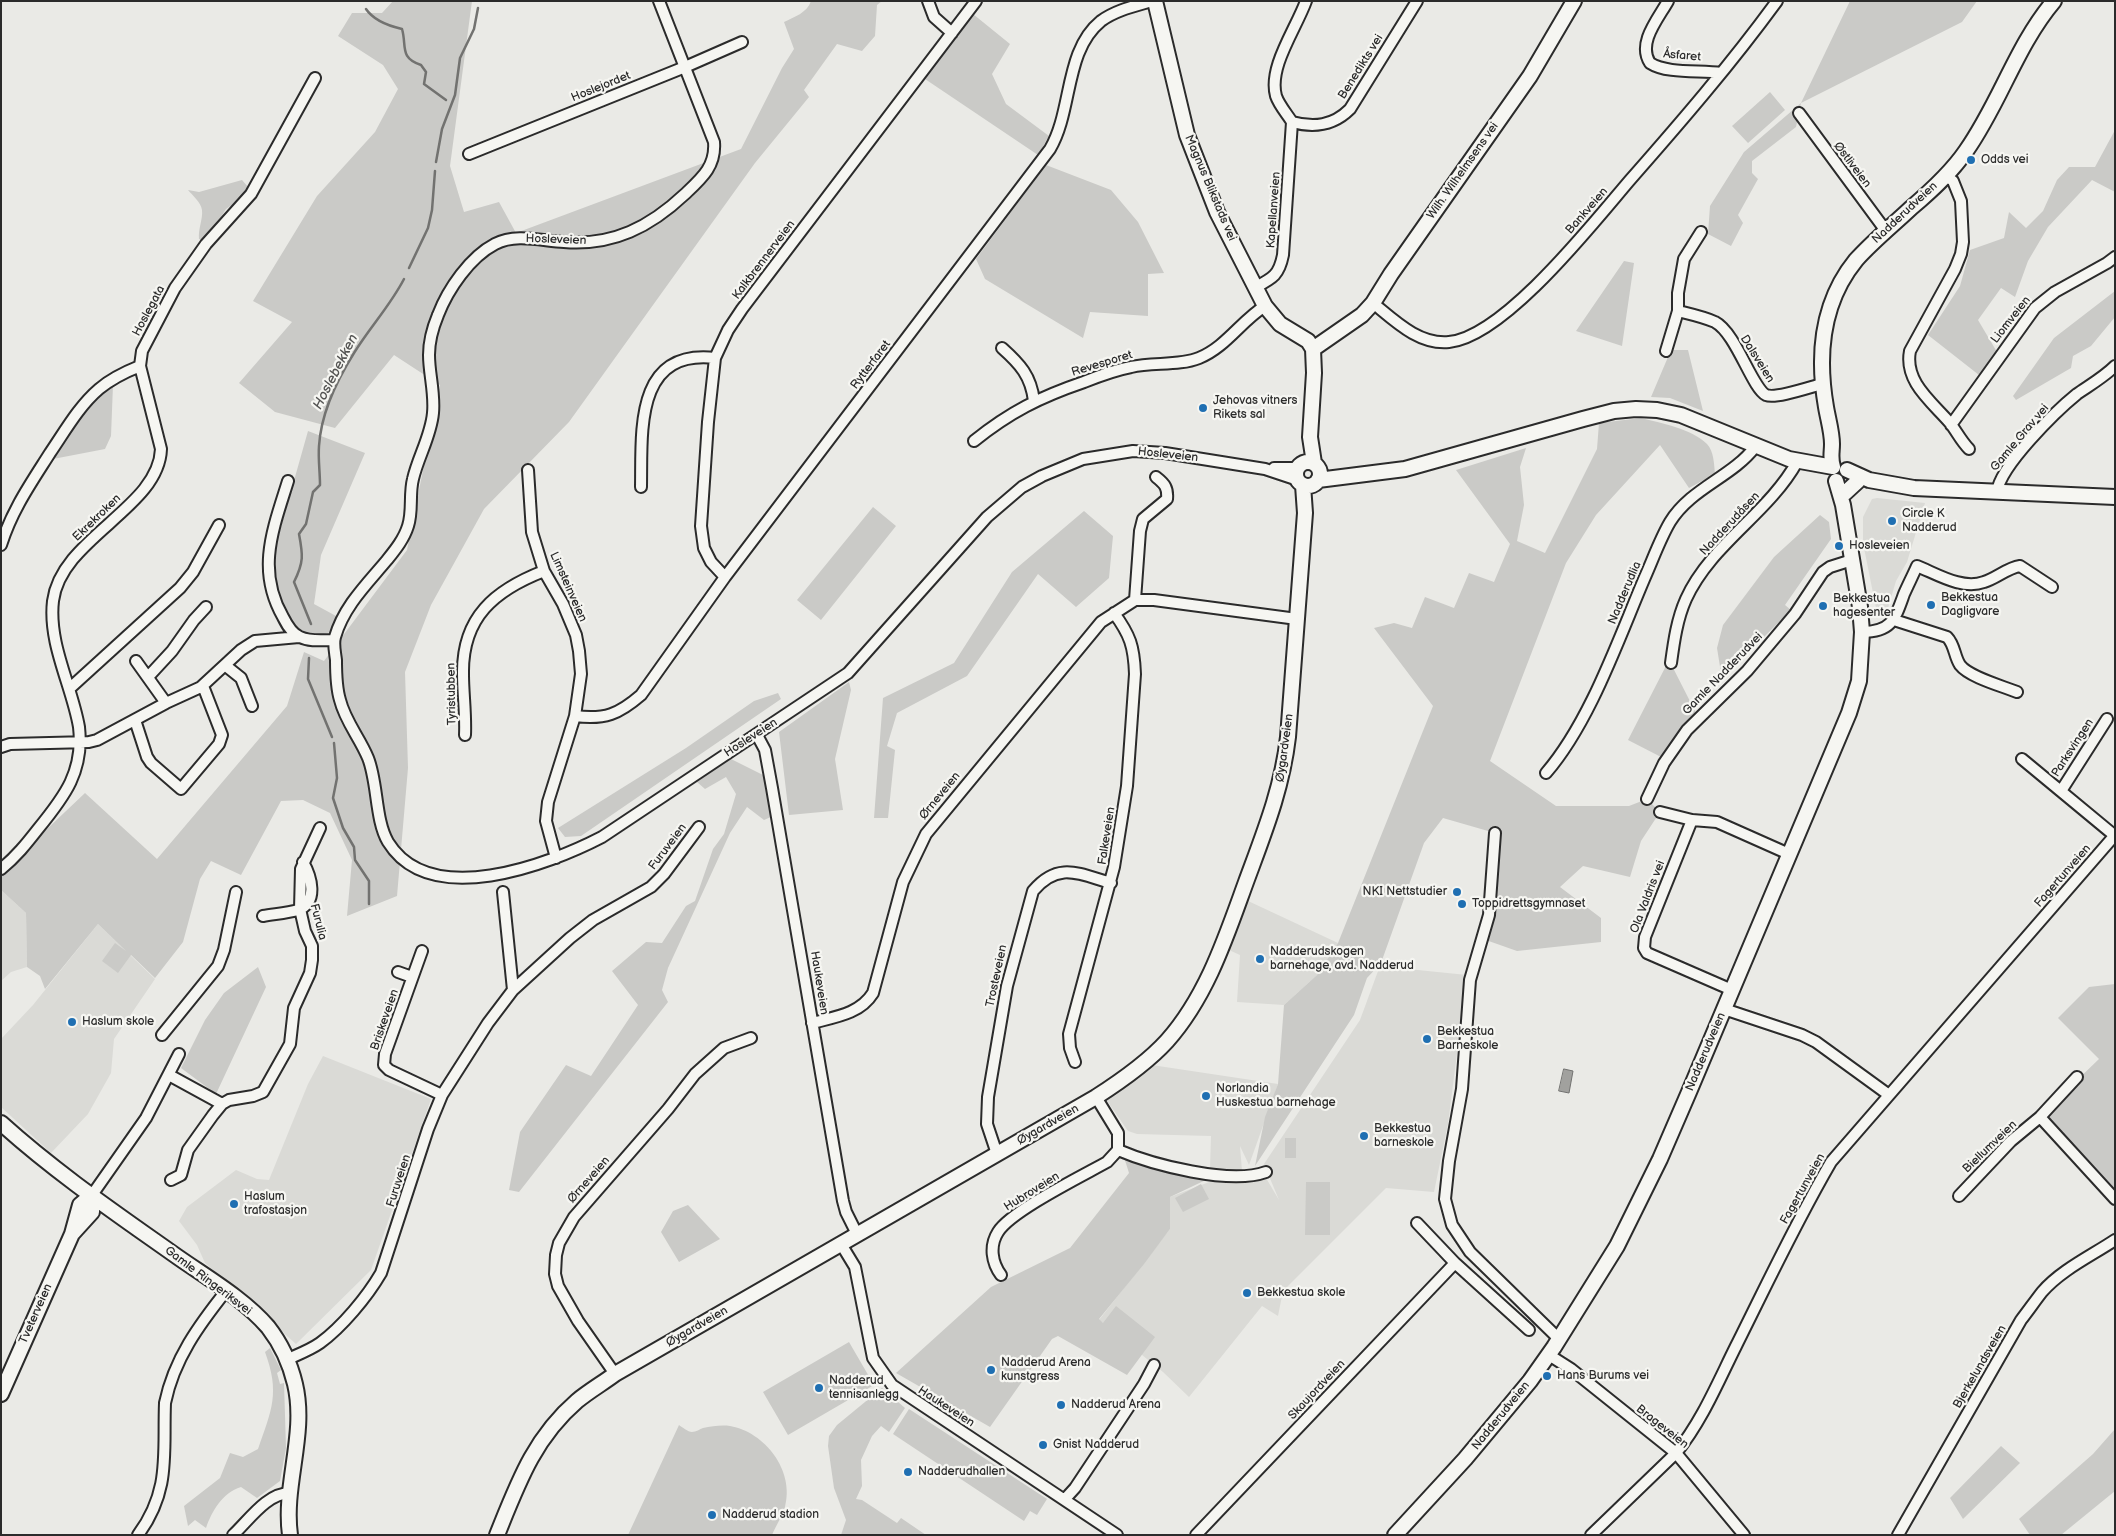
<!DOCTYPE html>
<html>
<head>
<meta charset="utf-8">
<style>
  body { margin:0 }
  #map { position:relative; width:2116px; height:1536px; overflow:hidden; background:#eaeae6; font-family:"Balsamiq Sans",sans-serif }
  canvas { display:block }
  .frame { position:absolute; inset:0; border:2px solid #2b2b2b; pointer-events:none }
</style>
</head>
<body>
<div id="map">
<canvas width="2116" height="1536"></canvas>
<div class="frame"></div>
</div>
<script>
const ctx = document.querySelector('canvas').getContext('2d');
ctx.lineJoin = 'round';
function fillPath(path, color) {
  ctx.fillStyle = color;
  ctx.fill(path, 'evenodd');
}
function stroke(path, color, width, dash) {
  ctx.strokeStyle = color;
  ctx.lineWidth = width;
  ctx.lineCap = dash ? 'butt' : 'round';
  ctx.setLineDash(dash || []);
  ctx.stroke(path);
}
function drawText(font, color, halo, rows, align = 'center') {
  ctx.font = font + ' "Balsamiq Sans",sans-serif';
  ctx.lineWidth = 4.5;
  ctx.setLineDash([]);
  ctx.textBaseline = 'middle';
  ctx.strokeStyle = halo;
  ctx.fillStyle = color;
  for (const [text, x, y, turn = 0] of rows) {
    ctx.save();
    ctx.translate(x, y);
    ctx.rotate((+turn || 0) * Math.PI / 180);
    ctx.textAlign = isNaN(turn) ? turn : align;
    if (halo) ctx.strokeText(text, 0, 0);
    ctx.fillText(text, 0, 0);
    ctx.restore();
  }
}
const built = new Path2D(`
  M1877,498L1925,503L1907,562L1896,581L1888,608H1876L1863,543V517L1872,499Z
  M1,890L26,913L27,967L11,972L1,981Z
  M1246,900L1338,943L1317,975L1284,1005L1237,1002L1240,955L1229,950Z
  M98,924L155,979L114,1039L111,1073L88,1114L51,1153L1,1107V1039L33,1005Z
  M1381,963L1398,968L1467,975L1448,1124L1434,1192L1386,1188L1283,1291L1278,1316L1262,1306L1189,1397L1163,1372L1099,1320L1170,1229V1197L1225,1176L1266,1178L1279,1200L1264,1164L1360,1020Z
  M323,1056L431,1099L371,1270L296,1344L205,1263L197,1245L179,1221L187,1207L236,1170L257,1179L269,1180L308,1084Z
  M1145,1064L1278,1084L1249,1165L1240,1146L1242,1171L1210,1169L1211,1136L1137,1134L1128,1131L1103,1095Z`);
const green = new Path2D(`
  M393,1H472L450,166L464,212L499,202L516,233L741,149L782,68L794,49L784,22C794,17 807,13 811,1H882L877,5L875,36L862,51L837,44L804,90L809,97L755,163L569,422L484,509L431,605L405,672L408,768L397,896L347,916L352,860L330,813L303,800L281,801L241,875L211,861L200,879L183,942L155,978L131,955L118,973L102,961L115,943L126,951L98,924L45,989L40,976L27,967L26,913L1,890V869L9,865L85,793L157,859L287,706L304,652L324,661L407,550L440,385L394,355L335,428L275,412L239,383L292,322L253,301L317,196L375,132L398,89L383,65L338,36L352,13H382Z
  M1850,1H1977L1962,22L1801,103L1796,127L1752,161V173L1758,179L1738,215L1743,223L1731,246L1708,234L1710,206L1744,152L1801,103Z
  M973,14L1010,44L992,74L1006,104L1049,136L1038,155L925,79Z
  M1770,92L1785,110L1748,143L1732,126Z
  M2115,130V192L2092,180L2048,227L2028,261L2015,297L2001,288L1978,320L1997,352L1979,375L1928,335L1960,286L1970,250L2004,238L2009,212L2026,228L2043,211L2057,180L2069,167H2095Z
  M1046,165L1111,190L1138,222L1164,273L1148,274V316L1090,312L1083,338L985,279L976,259Z
  M242,180L248,187L239,200L226,209L211,233L204,241L199,239C198,229 203,219 202,210C201,202 192,195 188,190L199,192Z
  M1624,261L1634,263L1622,346L1576,331Z
  M2115,291V317L2091,346L2073,356L2071,368L2016,400L2013,396L2054,338Z
  M1671,350H1688L1703,411L1670,398L1651,397Z
  M113,385L111,436L105,449L53,459L76,419Z
  M1641,418C1661,423 1692,429 1707,444C1714,451 1714,465 1715,474L1689,488L1660,445L1596,515L1566,563L1490,761L1556,806H1629L1647,799L1660,812L1641,841L1630,877L1583,866L1560,887L1601,918V942L1517,951L1483,939L1495,833L1443,818L1424,843L1381,963L1367,978L1354,1015L1255,1166L1265,1117L1278,1084L1284,1005L1317,975L1338,943L1433,706L1374,628L1394,623L1412,628L1425,597L1454,608L1469,573L1494,582L1510,544L1456,470L1526,448L1520,467L1524,505L1517,541L1545,553L1597,449L1599,423Z
  M308,431L365,453L321,555L314,604L336,616L331,632L316,636L298,630L288,618L276,586L275,548Z
  M873,507L896,526L821,620L797,600Z
  M1084,511L1113,536L1109,578L1076,607L1038,574L967,676L897,713L887,746L895,750L888,818H874L883,698L954,663L1012,572Z
  M1820,515L1829,522L1831,539L1785,605L1791,610L1722,679L1717,648L1723,625L1774,557Z
  M1669,660L1697,715L1663,758L1628,740Z
  M849,682L851,690L835,759L843,810L789,815L779,732Z
  M778,693L781,699L581,836L565,837L558,828L686,748L754,701Z
  M729,758L765,776L773,816L764,820L747,807L730,833L668,968L662,990L668,1002L519,1192L509,1190L520,1132L566,1065L591,1076L638,1005L612,971L646,942L662,943L686,906L695,901L713,849L724,834L736,794L726,777L705,789L697,782Z
  M258,967L266,987L216,1094L181,1068L205,1020L224,993Z
  M2115,984V1192L2042,1114L2099,1059L2058,1018L2089,987Z
  M1285,1138H1296V1158H1285Z
  M1123,1154L1212,1177L1170,1197V1229L1144,1264L1099,1319L1103,1323L1116,1306L1155,1337L1127,1375L1058,1336L1052,1339L990,1427L896,1373L991,1287L1070,1248L1129,1173Z
  M1306,1182H1330V1235H1305Z
  M1201,1184L1209,1199L1183,1212L1175,1198Z
  M688,1205L720,1239L679,1262L661,1232L673,1211Z
  M849,1342L874,1385L788,1435L763,1392Z
  M270,1348L281,1370L277,1373L280,1384L284,1383L286,1448L280,1481L257,1498L241,1487C222,1493 212,1511 206,1528L195,1520L188,1526L184,1506L220,1478L230,1453L243,1457L258,1449C272,1409 280,1393 265,1352Z
  M882,1388L905,1408L889,1432L881,1426L872,1436L861,1460L862,1486L856,1499L862,1500L897,1523L901,1518L926,1535H841L846,1520L834,1488L828,1446L829,1436L837,1425Z
  M909,1409L1047,1499L1037,1515L1030,1511L1024,1521L893,1434Z
  M679,1425C682,1427 688,1432 692,1432C696,1432 700,1429 703,1428C712,1426 722,1425 730,1426C765,1432 795,1471 785,1507C782,1516 776,1526 772,1535H628Z
  M2115,1429V1491L2061,1535H2030L2019,1519L2093,1454Z
  M2001,1446L2020,1463L1963,1519L1950,1498Z`);
const water = new Path2D(`
  M1564,1069L1573,1071L1569,1093L1559,1091Z`);
const stream = new Path2D(`
  M366,9C374,21 389,26 402,29C407,46 399,58 421,65L426,72L424,84L446,100
  M436,162L442,129L455,95L460,58L474,29L478,8
  M409,268L428,228L432,210L435,171
  M311,624L294,582C304,562 303,555 299,534L306,524L313,492L320,485C320,472 318,459 319,446C321,414 337,380 354,353C370,327 390,306 404,279
  M309,658L308,679L332,737
  M334,743L337,778L333,798L343,828L354,847L355,860L369,881V904`);
const street = new Path2D(`
  M659,1L714,142C716,166 702,178 685,194C650,227 613,246 564,242C542,241 516,233 495,244C470,257 448,289 438,315C433,327 429,342 429,355C429,374 435,393 433,413C431,436 418,457 413,479C409,494 413,511 408,526C404,539 395,550 387,560C367,584 344,606 335,637C333,644 335,652 336,660C336,673 336,687 340,700C345,721 360,738 368,758C378,783 375,820 388,842C430,910 548,865 602,837L848,673L987,517L1022,487L1042,476L1083,459L1133,451L1165,453L1265,469L1298,480
  M928,1L934,17L952,33
  M1306,1C1296,29 1268,67 1276,96C1279,105 1287,114 1292,122C1314,128 1333,126 1350,109L1417,1
  M1668,1C1658,19 1637,43 1650,63C1667,74 1700,70 1721,73
  M1799,113L1886,231
  M469,154L685,67L742,42
  M1946,176L1953,181L1961,201L1963,242L1961,254L1955,269L1910,351C1904,382 1932,402 1950,423C1957,432 1961,441 1969,449
  M1256,287C1273,278 1279,275 1283,255L1292,122
  M1373,303C1395,321 1419,345 1449,342C1504,337 1594,222 1630,180C1681,122 1731,64 1777,1
  M1678,311C1690,314 1704,317 1715,322C1736,333 1752,388 1766,395C1776,399 1810,387 1822,384
  M1002,348C1020,364 1031,376 1034,401
  M1666,351L1678,311V293L1684,259L1701,232
  M1951,425L2035,308L2055,292L2107,263L2115,257
  M974,441C1010,412 1040,397 1084,382C1099,376 1115,370 1131,367C1153,362 1179,366 1199,358C1226,347 1241,321 1265,306
  M1274,468H1298
  M528,470L532,532L544,571L563,604L576,635L579,651L581,674L575,716L548,802L546,821L556,858
  M288,481C273,529 256,570 283,617C287,625 292,634 300,637C310,642 323,640 334,640
  M641,487C642,432 634,349 715,358
  M1997,492C2000,466 2056,411 2077,394C2090,385 2104,377 2115,366
  M1,545C12,510 31,483 50,453C65,431 79,406 99,389C112,378 125,372 140,366L142,351L175,288L206,244L251,194L315,78
  M725,577L711,562L704,548L701,526L708,422L715,358L728,330L742,309L976,1
  M1135,600L1140,531L1143,519L1167,499C1168,488 1165,484 1156,477
  M1894,620L1947,637C1955,645 1954,656 1960,665C1969,677 2002,686 2017,692
  M1862,632C1892,632 1895,619 1904,594C1908,585 1913,575 1917,566C1937,574 1962,590 1984,582C1997,578 2007,568 2020,566L2052,587
  M136,661L166,703
  M1671,663C1674,641 1677,619 1686,599C1711,544 1768,514 1797,462
  M226,666L241,678L252,706
  M148,677L172,651L194,620L206,607
  M69,689L180,588L193,572L219,525
  M575,716C605,720 619,714 641,695L725,577L1050,149C1073,110 1064,51 1101,21C1116,10 1135,6 1152,1
  M135,720L147,757L151,763L181,789L219,744L222,735L203,686
  M465,735C466,714 463,694 463,674C462,617 495,590 544,571
  M757,735L765,750L772,788L843,1201L846,1212L857,1234
  M1,747L10,744L89,742L97,740L166,703L201,687L241,650L255,641L299,637
  M2022,759L2115,836
  M1546,773C1590,722 1618,640 1645,577C1653,559 1660,539 1670,522C1691,488 1732,477 1755,447
  M2061,791L2107,719
  M1647,799L1664,763L1687,730L1747,671L1795,614L1823,572L1830,567L1852,560
  M1660,812L1692,820L1717,822L1789,854
  M1692,820L1645,937L1644,948L1647,953L1732,990
  M1495,833L1489,915L1470,980L1462,1089L1449,1161L1445,1199L1452,1225L1470,1252L1559,1339
  M1,869C16,857 27,843 38,829C65,796 84,771 79,727C72,686 48,644 53,601C61,538 159,508 161,449L140,366
  M503,892L513,990
  M263,916C274,914 287,913 298,910C319,902 311,876 303,862
  M422,951L385,1054L384,1065L389,1070L442,1095
  M398,972L412,977
  M1724,1009L1802,1035L1816,1042L1889,1095
  M812,1023C835,1017 860,1014 873,993L903,882L926,834L1101,622L1135,600H1154L1297,619
  M162,1035L218,966L224,950L236,892
  M1075,1062L1070,1048L1069,1034L1114,867L1127,786L1135,674C1134,646 1130,635 1114,613
  M169,1075L222,1104
  M1096,1097L1118,1133V1150C1153,1165 1230,1185 1266,1172
  M2040,1117L2115,1199
  M997,1154L987,1124L988,1097L1007,986L1033,891C1058,861 1079,874 1111,883
  M171,1180L181,1175L188,1150L213,1115L222,1104L229,1100L253,1096L263,1092L290,1044L294,1008L310,973L312,960V946L305,931L300,909L301,869L320,828
  M92,1195L146,1118L179,1054
  M1959,1196L2011,1141L2040,1117L2077,1077
  M1417,1223L1455,1263L1529,1330
  M841,1244L855,1267L873,1358L892,1385L1117,1535
  M1001,1275C992,1263 989,1246 998,1232C1011,1211 1082,1176 1107,1162L1118,1150
  M1549,1355L1571,1369L1676,1453L1744,1535
  M288,1359C299,1354 310,1350 320,1343C342,1327 367,1297 381,1273L428,1129L442,1095L488,1023L513,990L570,938L593,920L651,887L664,874L699,827
  M615,1374L578,1321L558,1286L555,1274L556,1255L559,1243L574,1217L668,1109L695,1074L724,1048L751,1038
  M1065,1499L1075,1488L1144,1384L1154,1365
  M138,1535C171,1490 163,1454 165,1403C174,1359 199,1325 226,1291
  M233,1535C249,1520 267,1493 290,1493
  M1196,1535L1455,1263
  M1591,1535L1676,1453C1702,1421 1718,1382 1736,1346C1767,1284 1796,1222 1831,1162L2115,835
  M1898,1535L2021,1320C2028,1311 2035,1301 2042,1292C2061,1270 2091,1256 2115,1240`);
const secondary = new Path2D(`
  M1155,1L1187,135L1217,212L1265,306L1280,324L1308,341L1313,349L1314,373L1310,437L1314,463
  M1313,349L1362,315L1373,303L1391,274L1530,76L1574,1
  M1296 474a12 12 0 1 1 24 0a12 12 0 1 1-24 0Z
  M1833,467C1830,458 1832,453 1832,444C1832,432 1828,419 1826,407C1817,355 1821,303 1856,260C1873,241 1893,225 1911,208C1931,191 1951,173 1966,151C2000,103 2016,46 2054,1
  M1847,470L1869,480L1914,488L2115,497
  M1318,480L1405,469L1583,419L1614,411L1636,409L1657,410L1681,415L1789,459L1833,467
  M1845,493L1858,481
  M1,1123C54,1171 114,1212 172,1253C204,1276 242,1297 268,1327C282,1345 290,1363 295,1384C307,1434 283,1485 290,1535
  M92,1195V1212L72,1234L80,1205Z
  M1,1394L72,1234
  M497,1535C518,1483 534,1438 577,1401C589,1391 603,1383 615,1374L1096,1097C1121,1081 1147,1063 1167,1041C1207,996 1226,937 1246,882C1264,833 1282,789 1288,737L1305,513L1303,485
  M1395,1535L1465,1459L1530,1381L1554,1347L1617,1246L1660,1159L1689,1092L1849,713L1859,681L1862,632L1860,607L1843,505L1836,481`);
const markers = [
  [1971,160,5,"#1f6fb2"],
  [1203,408,5,"#1f6fb2"],
  [1892,521,5,"#1f6fb2"],
  [1839,546,5,"#1f6fb2"],
  [1931,605,5,"#1f6fb2"],
  [1823,606,5,"#1f6fb2"],
  [1457,892,5,"#1f6fb2"],
  [1462,904,5,"#1f6fb2"],
  [1260,959,5,"#1f6fb2"],
  [72,1022,5,"#1f6fb2"],
  [1427,1039,5,"#1f6fb2"],
  [1206,1096,5,"#1f6fb2"],
  [1364,1136,5,"#1f6fb2"],
  [234,1204,5,"#1f6fb2"],
  [1247,1293,5,"#1f6fb2"],
  [991,1370,5,"#1f6fb2"],
  [1547,1376,5,"#1f6fb2"],
  [819,1388,5,"#1f6fb2"],
  [1061,1405,5,"#1f6fb2"],
  [1043,1445,5,"#1f6fb2"],
  [908,1472,5,"#1f6fb2"],
  [712,1515,5,"#1f6fb2"]
];
const streetNames = [
  ["Åsfaret",1682,56,5],
  ["Benedikts vei",1361,67,-58],
  ["Hoslejordet",601,87,-22],
  ["Østliveien",1852,165,53],
  ["Wilh. Wilhelmsens vei",1463,171,-55],
  ["Magnus Blikstads vei",1210,188,67],
  ["Kapellanveien",1274,210,-86],
  ["Bankveien",1587,211,-49],
  ["Nadderudveien",1905,213,-43],
  ["Hosleveien",556,240,2],
  ["Kalkbrennerveien",764,260,-53],
  ["Hoslegata",149,311,-62],
  ["Liomveien",2011,320,-52],
  ["Dalsveien",1757,359,58],
  ["Revesporet",1102,364,-17],
  ["Rytterfaret",871,365,-53],
  ["Gamle Grav vei",2020,438,-50],
  ["Hosleveien",1168,455,6],
  ["Ekrekroken",97,518,-44],
  ["Nadderudåsen",1730,524,-47],
  ["Limsteinveien",568,587,66],
  ["Nadderudlia",1625,593,-67],
  ["Gamle Nadderudvei",1723,674,-46],
  ["Tyristubben",452,694,-91],
  ["Hosleveien",751,738,-33],
  ["Øygardveien",1285,748,-82],
  ["Parksvingen",2073,748,-57],
  ["Ørneveien",940,796,-51],
  ["Falkeveien",1107,836,-81],
  ["Furuveien",668,847,-53],
  ["Fagertunveien",2063,876,-49],
  ["Ola Valdris vei",1648,897,-69],
  ["Furulia",318,922,76],
  ["Trosteveien",997,976,-78],
  ["Haukeveien",819,983,81],
  ["Briskeveien",385,1020,-71],
  ["Nadderudveien",1706,1052,-67],
  ["Øygardveien",1048,1125,-30],
  ["Biellumveien",1990,1147,-44],
  ["Ørneveien",589,1180,-49],
  ["Furuveien",399,1181,-72],
  ["Fagertunveien",1803,1189,-61],
  ["Hubroveien",1032,1192,-32],
  ["Gamle Ringeriksvei",208,1281,37],
  ["Tveterveien",36,1314,-66],
  ["Øygardveien",697,1327,-30],
  ["Bjerkelundsveien",1980,1367,-60],
  ["Skaujordveien",1317,1390,-47],
  ["Haukeveien",946,1407,33],
  ["Nadderudveien",1501,1416,-51],
  ["Brageveien",1662,1427,38]
];
const poiNames = [
  ["Odds vei",1981,160],
  ["Jehovas vitners",1213,401],
  ["Rikets sal",1213,415],
  ["Circle K",1902,514],
  ["Nadderud",1902,528],
  ["Hosleveien",1849,546],
  ["Bekkestua",1941,598],
  ["Dagligvare",1941,612],
  ["Bekkestua",1833,599],
  ["hagesenter",1833,613],
  ["NKI Nettstudier",1447,892,"right"],
  ["Toppidrettsgymnaset",1472,904],
  ["Nadderudskogen",1270,952],
  ["barnehage, avd. Nadderud",1270,966],
  ["Haslum skole",82,1022],
  ["Bekkestua",1437,1032],
  ["Barneskole",1437,1046],
  ["Norlandia",1216,1089],
  ["Huskestua barnehage",1216,1103],
  ["Bekkestua",1374,1129],
  ["barneskole",1374,1143],
  ["Haslum",244,1197],
  ["trafostasjon",244,1211],
  ["Bekkestua skole",1257,1293],
  ["Nadderud Arena",1001,1363],
  ["kunstgress",1001,1377],
  ["Hans Burums vei",1557,1376],
  ["Nadderud",829,1381],
  ["tennisanlegg",829,1395],
  ["Nadderud Arena",1071,1405],
  ["Gnist Nadderud",1053,1445],
  ["Nadderudhallen",918,1472],
  ["Nadderud stadion",722,1515]
];
const waterNames = [
  ["Hoslebekken",336,372,-63]
];
fillPath(built, '#dadad6');
fillPath(green, '#cacac7');
fillPath(water, '#a1a19e');
stroke(water, '#727270', 1);
stroke(stream, '#727270', 2.5);
stroke(street, '#2b2b2b', 14);
stroke(secondary, '#2b2b2b', 18);
stroke(street, '#f6f6f2', 10);
stroke(secondary, '#f6f6f2', 14);
for (const [x, y, r, color] of markers) {
  const dot = new Path2D();
  dot.arc(x, y, r, 0, 2 * Math.PI);
  ctx.fillStyle = color;
  ctx.fill(dot);
  stroke(dot, '#f6f6f2', 2);
}
drawText('12px', '#2b2b2b', '#f6f6f2', streetNames);
drawText('12px', '#2b2b2b', '#f6f6f2', poiNames, 'left');
drawText('italic 14px', '#545453', '#f6f6f2', waterNames);
</script>
</body>
</html>
